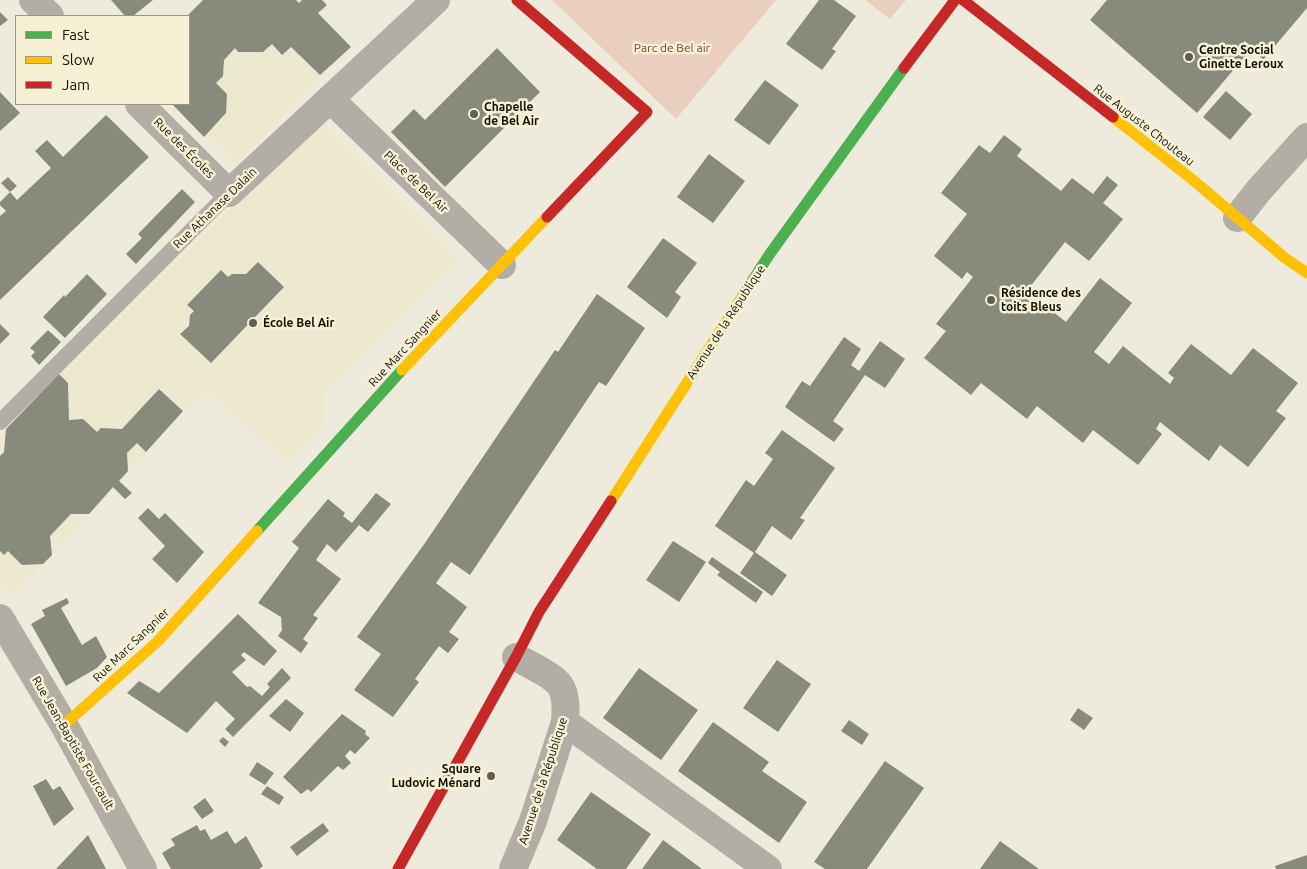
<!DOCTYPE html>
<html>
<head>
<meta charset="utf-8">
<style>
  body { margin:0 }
  #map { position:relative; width:1307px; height:869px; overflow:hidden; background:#eeebdc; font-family:Ubuntu,sans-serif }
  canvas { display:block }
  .legend { position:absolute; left:15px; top:15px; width:175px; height:90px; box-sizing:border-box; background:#f6f1d4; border:1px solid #9b9782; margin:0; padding:6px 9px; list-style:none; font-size:15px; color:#131107 }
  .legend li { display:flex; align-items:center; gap:10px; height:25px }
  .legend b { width:25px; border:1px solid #9b9782 }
</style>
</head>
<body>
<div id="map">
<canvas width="1307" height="869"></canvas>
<ul class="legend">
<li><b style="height:6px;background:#4caf50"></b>Fast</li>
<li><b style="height:6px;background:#ffc107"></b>Slow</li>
<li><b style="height:6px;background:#c62828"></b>Jam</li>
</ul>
</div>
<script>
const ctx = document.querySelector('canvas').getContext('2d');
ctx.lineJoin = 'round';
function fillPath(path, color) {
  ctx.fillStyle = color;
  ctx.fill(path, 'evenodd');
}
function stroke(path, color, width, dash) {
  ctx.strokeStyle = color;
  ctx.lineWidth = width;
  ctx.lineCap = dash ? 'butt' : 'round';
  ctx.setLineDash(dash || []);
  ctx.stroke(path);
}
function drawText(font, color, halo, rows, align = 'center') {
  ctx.font = font + ' Ubuntu,sans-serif';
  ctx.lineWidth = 5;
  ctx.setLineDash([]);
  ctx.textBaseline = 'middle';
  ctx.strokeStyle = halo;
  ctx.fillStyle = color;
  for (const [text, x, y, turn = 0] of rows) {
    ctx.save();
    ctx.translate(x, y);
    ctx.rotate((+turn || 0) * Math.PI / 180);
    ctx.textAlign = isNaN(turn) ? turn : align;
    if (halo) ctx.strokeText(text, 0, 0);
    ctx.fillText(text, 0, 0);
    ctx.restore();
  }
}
const built = new Path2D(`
  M205,0H303L351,47L236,164L175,104H189V17Z
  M319,119L459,258L323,392L325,423L287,464L206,389L12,598L0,579V435Z`);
const green = new Path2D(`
  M552,0H776L676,119Z
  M865,0H906L890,19Z`);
const building = new Path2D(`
  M111,0H153L133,16H125Z
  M203,0H296L299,3L302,0H322L327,5L318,13L351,47L320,75L291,47L282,55L272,44L263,52H238L235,48L224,60L223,76L216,83L227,94L226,113L204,137L172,104H189V16H187Z
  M819,0H834L856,16L832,49L836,51L822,70L786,44Z
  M1107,0H1307V8L1263,60L1245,41L1238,48L1246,55L1197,113L1090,20Z
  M0,12L8,20L0,26Z
  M497,48L540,92L445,187L391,132L414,109L425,120Z
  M765,80L799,105L769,145L734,120Z
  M1226,91L1252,114L1230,140L1203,117Z
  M0,92L20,113L0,131Z
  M106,115L149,157L0,300V216L6,211L0,205V202L10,192L1,183L8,177L17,186L10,192L17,200L51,168L35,151L47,140L63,157Z
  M1004,135L1022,149L1017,156L1061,191L1072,178L1093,194L1107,176L1118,185L1103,203L1123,219L1089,261L1065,242L1023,296L1038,309L1042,303L1066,322L1100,278L1132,303L1094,352L1109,364L1123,346L1170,384L1174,378L1168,373L1191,344L1231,375L1253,348L1298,383L1276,411L1286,418L1248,467L1220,445L1209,461L1160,422L1156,429L1162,434L1138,465L1093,430L1083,443L1037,406L1027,419L981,383L971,395L924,358L946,331L936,324L973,277L967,272L962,279L934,256L967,214L941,193L979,145L990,153Z
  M709,154L745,181L713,223L677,197Z
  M182,189L195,202L136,264L126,254L142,238L138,234Z
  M663,238L697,263L675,292L681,297L667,318L627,287Z
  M258,262L284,287L211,363L180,334L189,326L190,315L194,311L187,305L221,270L228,277L232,274H246Z
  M87,274L107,294L65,338L43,317L64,295L65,297Z
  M597,294L645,328L606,386L599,382L470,575L451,562L436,583L467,607L449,632L459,639L448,653L439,646L415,679L419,682L393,717L354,690L381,654L357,637L425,543L555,350L558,352Z
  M0,324L10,334L0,344Z
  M48,330L61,342L39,365L31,356L35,352L30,348Z
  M844,337L861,349L851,365L859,371L880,341L905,359L885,388L865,375L833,421L844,429L834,442L785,407L802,381L810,386Z
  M59,374L68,383L69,420L83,419L97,432L101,428L122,429L159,389L183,411L146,452L137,443L127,453L128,471L119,481L132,493L125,499L113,487L89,514H71L50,536L52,555L43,564L22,565L8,551L4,555L0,551V456L4,452L6,429Z
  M782,430L835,468L800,518L805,520L791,540L772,526L755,552L787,575L772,596L740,573L754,553L715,526L746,480L754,486L773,459L765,453Z
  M376,493L391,504L368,532L359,525L336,552L327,544L316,560L341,579L313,615L318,618L303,639L308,643L301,653L278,636L282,630L281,617L258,603L299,548L292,542L328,499L345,513L343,516L352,523Z
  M148,508L159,519L165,513L204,552L177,583L152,559L165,546L138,518Z
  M673,541L706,562L679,602L646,580Z
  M712,557L763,592L756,603L717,575L720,572L708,563Z
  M67,598L69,603L61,608L82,645L96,636L107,657L97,668L66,686L31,624L45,616L42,610Z
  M238,614L277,651L264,666L244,652L241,655L246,660L232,672L247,687L250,686L262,696L270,687L267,684L282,668L291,678L233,737L225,729L235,719L216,701L187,733L127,693L139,681L159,693Z
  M777,660L811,684L778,732L743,708Z
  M639,668L698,710L661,760L603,718Z
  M286,699L304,713L290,732L269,716Z
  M1078,708L1093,718L1084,730L1070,720Z
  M342,714L366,731L365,734L370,738L355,754L350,750L345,756L351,763L343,770L338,766L311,792L308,789L301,794L283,777Z
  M849,720L869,734L862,745L841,731Z
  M713,722L769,762L762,771L807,802L779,843L678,771Z
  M223,737L229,742L225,747L219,741Z
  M885,761L924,788L867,869H825L814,862Z
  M257,762L274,773L265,785L249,775Z
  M46,779L53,790L60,786L74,809L54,826L33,786Z
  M267,786L284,797L279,805L261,794Z
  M591,792L651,834L626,869H597L557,840Z
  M205,798L214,811L202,819L193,807Z
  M323,823L329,831L297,856L290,847Z
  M197,825L200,831L205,829L211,840L227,831L235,844L246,836L263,866L259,869H171L162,853L175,845L171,839Z
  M88,835L106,869H56Z
  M663,840L702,869H642Z
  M1000,841L1039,869H980Z
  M1307,855V869H1276L1275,866Z`);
const lane = new Path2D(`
  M0,422L229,193`);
const street = new Path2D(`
  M33,0L50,16
  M330,99L502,265
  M139,104L229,193L436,0
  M1237,218L1259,190L1307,137
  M0,618L64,725L143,869
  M565,722L768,869
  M513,869L533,821L565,722C566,710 567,690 556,681C548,673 526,663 516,657`);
const fast = new Path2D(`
  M742,297L769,255L904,68
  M257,531L402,370`);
const slow = new Path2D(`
  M1113,117L1193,180L1285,258L1307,273
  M402,370L547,217
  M611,501L742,297
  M64,725L158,641L257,531`);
const jam = new Path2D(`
  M517,0L647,112L547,217
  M963,0L1113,117
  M904,68L955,0
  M398,869L516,657L539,612L611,501`);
const markers = [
  [1189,57,5,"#605d52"],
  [474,114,5,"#605d52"],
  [991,300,5,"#605d52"],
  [253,323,5,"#605d52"],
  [491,776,5,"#605d52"]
];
const parkNames = [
  ["Parc de Bel air",672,48]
];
const poiNames = [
  ["Centre Social",1199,50],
  ["Ginette Leroux",1199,64],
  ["Chapelle",484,107],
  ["de Bel Air",484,121],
  ["Résidence des",1001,293],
  ["toits Bleus",1001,307],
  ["École Bel Air",263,323],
  ["Square",481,769,"right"],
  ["Ludovic Ménard",481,783,"right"]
];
const streetNames = [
  ["Rue Auguste Chouteau",1144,125,38],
  ["Rue des Écoles",184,148,45],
  ["Place de Bel Air",416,182,44],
  ["Rue Athanase Dalain",215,208,-44],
  ["Avenue de la République",726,322,-57],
  ["Rue Marc Sangnier",405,348,-47],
  ["Rue Marc Sangnier",131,645,-44],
  ["Rue Jean-Baptiste Fourcault",73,743,60],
  ["Avenue de la République",543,781,-72]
];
fillPath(built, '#ede9ce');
fillPath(green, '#eacfbe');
fillPath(building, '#888a7c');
stroke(lane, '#b2aea6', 16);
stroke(street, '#b2aea6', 28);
stroke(fast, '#4caf50', 11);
stroke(slow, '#ffc107', 11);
stroke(jam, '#c62828', 11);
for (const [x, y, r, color] of markers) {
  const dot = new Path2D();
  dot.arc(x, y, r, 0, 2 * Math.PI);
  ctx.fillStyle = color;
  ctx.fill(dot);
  stroke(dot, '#f6f1d4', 2);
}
drawText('12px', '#7f4128', '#f6f1d4', parkNames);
drawText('bold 12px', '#131107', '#f6f1d4', poiNames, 'left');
drawText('12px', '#131107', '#f6f1d4', streetNames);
</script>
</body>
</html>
